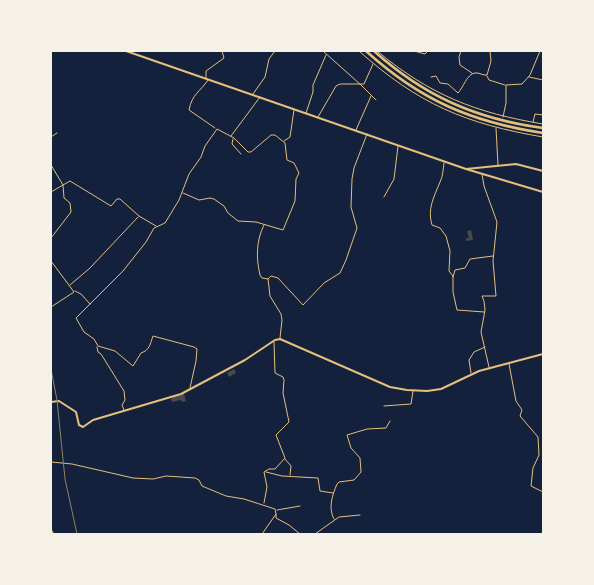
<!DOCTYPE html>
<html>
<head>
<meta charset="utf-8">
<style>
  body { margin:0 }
  #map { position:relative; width:594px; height:585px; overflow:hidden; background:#14213d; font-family:Figtree,sans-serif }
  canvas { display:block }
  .frame { position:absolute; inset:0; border:52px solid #f6f1e7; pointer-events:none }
</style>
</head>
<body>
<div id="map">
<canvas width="594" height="585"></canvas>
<div class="frame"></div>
</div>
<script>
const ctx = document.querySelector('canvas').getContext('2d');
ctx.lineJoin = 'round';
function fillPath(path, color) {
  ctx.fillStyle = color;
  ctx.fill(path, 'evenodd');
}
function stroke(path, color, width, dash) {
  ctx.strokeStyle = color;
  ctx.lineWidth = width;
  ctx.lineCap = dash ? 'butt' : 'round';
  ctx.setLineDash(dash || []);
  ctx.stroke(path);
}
const building = new Path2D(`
  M471,230L473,240L466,241V238H469L467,231Z
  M234,369L236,373L229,377L227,373Z
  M184,394L186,401L182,402L181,400L172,402L171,398Z`);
const minor = new Path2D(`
  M323,51L361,85L376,100
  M414,51L425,54L428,51
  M461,51L459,57L460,65L472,73
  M487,76L489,80L505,85
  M431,77L436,76L440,83L448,84L458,93C463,88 467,74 475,73C479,72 483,76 487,75L491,61L490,51
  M529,77L543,80
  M206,78V71L224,58L222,51
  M208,80C200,92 192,94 189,110L215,128
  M253,94L265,77L269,59L275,51
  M306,113L313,92V85L326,55
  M318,117L336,86L340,84H364L373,64
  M503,117L506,103V85L522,84L530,75L540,51
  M533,122L535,114L543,115
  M496,128L498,165
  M356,130L371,96
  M231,136L260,97
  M51,137L57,133
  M233,139L232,144L241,154
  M284,141L290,137L294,110
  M444,163C443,170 443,176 440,182C434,197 427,209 432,225L440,228L446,236L450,251L449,271L453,276V292L457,310L484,312
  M51,165L63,185L51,192
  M482,174L484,186L497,222L493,261L496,296H482L484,301L485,310L481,332L489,367
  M183,193L199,200L210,198L214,199L224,206L228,213L238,221L256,222L283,230L295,201L296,179L299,173L294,163L287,160L285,143L275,135H271L251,152H248L234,138L217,129L205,146L201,157L189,174L179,200L165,223L154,228L146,242L123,271L76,318L84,332L94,339L98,346L115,351L133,366L141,353C150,350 150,344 153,336L194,347L197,349L196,361L190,388
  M384,197L394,179L398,146
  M264,225C256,241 256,258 260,275L262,278L268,279
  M51,238L71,212L70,203L64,198L63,185L70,181L111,206L117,199H120L139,216L156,226
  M51,261L74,292L51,307
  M453,277L455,270L465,268L470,259L493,256
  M70,285L90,268L138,217
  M75,291L81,294L90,304
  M280,338L282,320L281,314L270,296L268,279L271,276L278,278L303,305L324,283L340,273L346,260L357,228L351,207L352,179L354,168L367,134
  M97,347L98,352L101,354L124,391L125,400L122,405L124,410
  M509,364L516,401L522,410L520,416L538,437L539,455L533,468L531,486L543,492
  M471,373L469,360L474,352L485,347
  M384,406L411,404L413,391
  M285,459L291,466L290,475
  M51,462L72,464L133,478L153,479L166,476L195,478L199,480L202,486L226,496L244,499L275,509L276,514L262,534
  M266,472L282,476L318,478L320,491L333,493
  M264,503L267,487L264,472L269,469H275L285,458L276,435L289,422L283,393L284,380L283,377L275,373L274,342
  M277,510L300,506
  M276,514V518L289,525L300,534
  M334,519C328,508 332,496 337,484L339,482L354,480L361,472L360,458L351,448L347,435L367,429L386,428L390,421
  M315,534L339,517L360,515`);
const tertiary = new Path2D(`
  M359,51C418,104 466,124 543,137
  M377,51C430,95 476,113 543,124`);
const secondary = new Path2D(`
  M466,169L516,164L543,171
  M51,402L59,401L76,412L79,425L83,427L93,420L181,394L245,360L275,340L280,339L390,387L407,390L427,391L441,389L479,371L543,354`);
const primary = new Path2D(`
  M126,51L466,169L543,192
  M51,530L53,534`);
const trunk = new Path2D(`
  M366,51C420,100 471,122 543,133
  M374,51C424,96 476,119 543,128`);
const rail = new Path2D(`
  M51,369L57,400L65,479L77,534`);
fillPath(building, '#48494c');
stroke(minor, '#e5c07b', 1);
stroke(tertiary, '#e5c07b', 1);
stroke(secondary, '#e5c07b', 2);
stroke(primary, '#e5c07b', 2);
stroke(trunk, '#e5c07b', 2.5);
stroke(rail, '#918062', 1);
</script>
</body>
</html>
